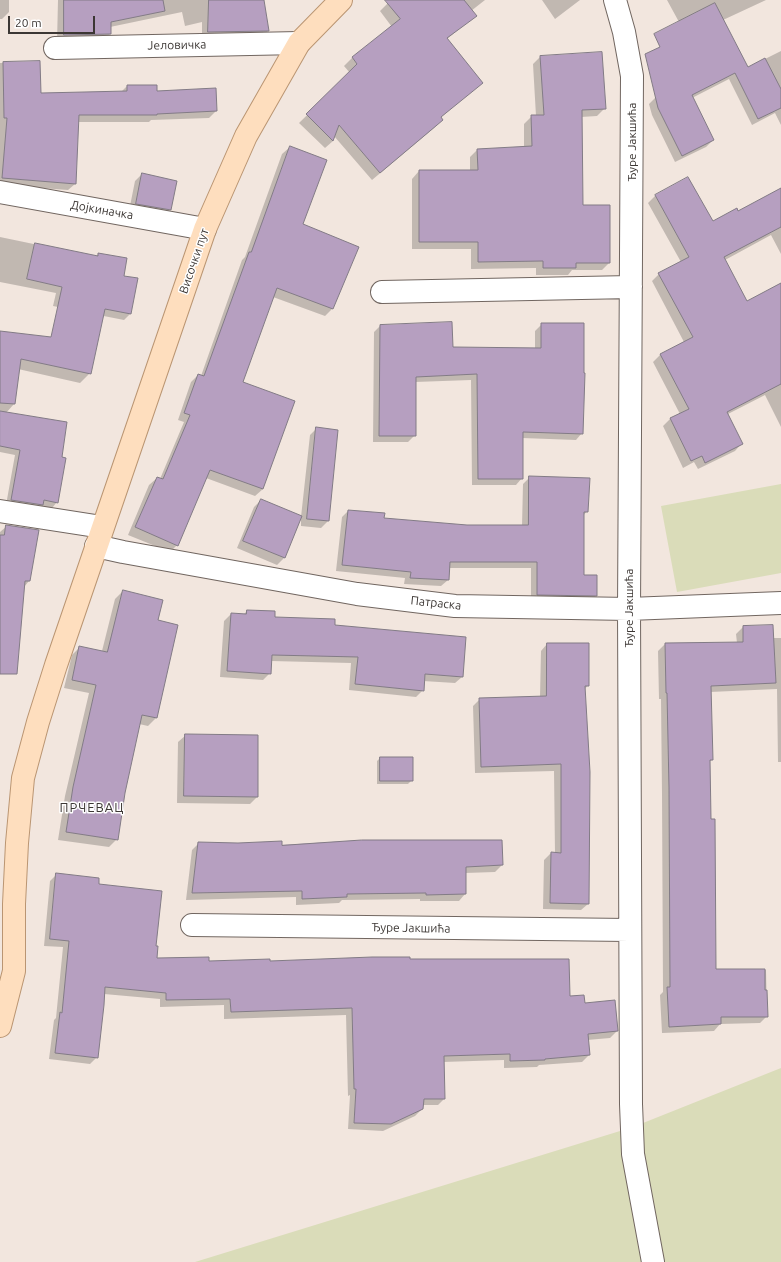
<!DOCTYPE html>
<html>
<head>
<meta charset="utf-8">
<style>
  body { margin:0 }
  #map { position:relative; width:781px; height:1262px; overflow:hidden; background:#f2e6de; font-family:Ubuntu,sans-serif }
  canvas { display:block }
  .scale { position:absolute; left:8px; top:16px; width:87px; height:18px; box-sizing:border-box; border:2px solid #3c3734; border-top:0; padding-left:5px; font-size:12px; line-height:14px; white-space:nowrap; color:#3c3734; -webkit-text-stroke:3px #fff; paint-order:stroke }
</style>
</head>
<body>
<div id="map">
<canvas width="781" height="1262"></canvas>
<div class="scale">20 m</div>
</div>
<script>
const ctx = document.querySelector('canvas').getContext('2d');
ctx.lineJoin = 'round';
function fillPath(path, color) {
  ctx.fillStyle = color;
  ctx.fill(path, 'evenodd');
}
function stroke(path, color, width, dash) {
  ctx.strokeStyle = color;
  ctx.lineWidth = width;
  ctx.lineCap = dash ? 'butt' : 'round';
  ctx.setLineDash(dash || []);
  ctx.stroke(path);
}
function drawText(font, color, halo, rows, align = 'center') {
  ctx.font = font + ' Ubuntu,sans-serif';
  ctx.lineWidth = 3;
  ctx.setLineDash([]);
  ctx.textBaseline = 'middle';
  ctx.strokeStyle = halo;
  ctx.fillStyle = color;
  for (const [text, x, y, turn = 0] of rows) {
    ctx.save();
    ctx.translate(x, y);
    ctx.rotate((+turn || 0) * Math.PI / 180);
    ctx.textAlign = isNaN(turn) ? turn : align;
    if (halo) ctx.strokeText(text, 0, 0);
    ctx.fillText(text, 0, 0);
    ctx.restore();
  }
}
const green = new Path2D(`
  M781,484V573L677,592L661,506Z
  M781,1068V1262H195L633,1127Z`);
const shadow = new Path2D(`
  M0,0H9V12L2,19H0Z
  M58,0H263L268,31L261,37L202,39V22L185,26L182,12L110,27V34L103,41L57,42Z
  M391,0H485L471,11L475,16L447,39L481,83L440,118L442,120L434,128L372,180L334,136L333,141L325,148L299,123L350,73L344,66L352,58L392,27L380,11Z
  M542,0H580L555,19Z
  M667,0H766L723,20L747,68L781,51V125L775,113L752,125L729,79L692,98L713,140L706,147L675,162L652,115L649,104L656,97L679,22Z
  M540,57L605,108L597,116L581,117L582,206L609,263L602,270H572L568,275H536V268L471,269V249H412V179L419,171H470V157L477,150L524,147V124L532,116H536L533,64Z
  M39,62L40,94L121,92L127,86L156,92L216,111L209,118L151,120L149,122H77L75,184L68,190L0,185V63Z
  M290,147L302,224L332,309L325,316L273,297L242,383L263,489L255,496L206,478L177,545L170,552L128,535L149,485L157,478L160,479L184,422L178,420L191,382L198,375L201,376L242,260L245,257L282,154Z
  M142,174L170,210L163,217L129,211L135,181Z
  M688,178L713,223L738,213L781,189V254L771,235L725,260L747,302L781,284V427L765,395L728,414L742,443L735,451L698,469L694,462L683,468L663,426L670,419L680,414L653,362L660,355L684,342L652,281L659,274L681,262L648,203L655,196Z
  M0,237L96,257L98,254L123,277L131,313L124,320L53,306L56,293L0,282Z
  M542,324L582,433L576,440L522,438V478L516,485H472L471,380L415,382V435L408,442H373L374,332L380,326L452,348L535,349V331Z
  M0,332L90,373L80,383L18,369L14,404L6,413L61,458L57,502L52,508L41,506L37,510L6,505L15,455L0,452Z
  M317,428L328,521L321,528L301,526V518L284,558L277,565L237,548L254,507L261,500L301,517L310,435Z
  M530,477L587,511L583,516V576L596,596L589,602L531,601V568H449L448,580L441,586L404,584L405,578L336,571L342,517L348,511L383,519L467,526H522L523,484Z
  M7,526L29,581L24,587L0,653V532Z
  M123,591L157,621L156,718L148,726L139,724L124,793L117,839L109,847L58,840L65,796L89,693L64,688L72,655L80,647L102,651L115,599Z
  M247,611L273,618L334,626L462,677L455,683L423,681V690L416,697L349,690L351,663L271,661L270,673L263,680L220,677L224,621L231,614L243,615Z
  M743,627L773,638H781V762H778L777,689L710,692L712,760L709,762L715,970H766L767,1016L760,1023L720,1024L714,1031L662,1033L660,995L663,992L662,795L661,699H659L658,651L665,644L737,643L736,634Z
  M547,644L588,685L585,689L588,904L581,910L543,909L544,860L551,853L555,854L554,771L475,773L473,706L480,699L540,697L541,651Z
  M186,735L257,797L250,804L177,803L178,742Z
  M380,758L412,780L408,784H377V761Z
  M199,843L281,846L502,865L495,872L465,873V894L459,901H420V899L342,900L339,903L296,905V897L186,900L192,850Z
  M57,874L98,885L155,947L156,959L208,962L409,960L569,997L584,1004L617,1031L610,1038L587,1040L589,1055L582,1062L539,1065L537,1067L504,1068V1060L443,1062L444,1099L438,1105H423L422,1109L415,1116L383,1131L348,1129L350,1095L348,1096L346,1015L224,1019V1005L160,1007V999L104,994L97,1057L90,1064L49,1059L54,1020L56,1018L63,947L44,946L50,881Z`);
const building = new Path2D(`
  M64,0H163L165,11L111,22V34L64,35Z
  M209,0H264L269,31L208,32Z
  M385,0H464L477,16L447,38L483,83L441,117L443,120L380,173L339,125L333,141L306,114L357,64L352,57L400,19Z
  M715,3L748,67L765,58L781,89V108L758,119L735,73L692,95L714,140L682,156L658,108L645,54L660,47L654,34Z
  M602,52L606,109L582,110L583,205H610V263H576V268H543V261L478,262V242H419V170H478L477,149L532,146L531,115H544L540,56Z
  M40,61L41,93L127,91V85H157V91L216,88L217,111L157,114V115H79L76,184L2,178L7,118H4L3,62Z
  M290,146L327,160L303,224L359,247L333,309L277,288L243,382L295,401L263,489L210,470L178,546L135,527L157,477L163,479L190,415L184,413L198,374L204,376L249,252H251Z
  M142,173L177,181L171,210L136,204Z
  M688,177L713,221L737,208L738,211L781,188V227L724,257L747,301L781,283V384L727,412L743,444L705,463L702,456L691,461L670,418L689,409L660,354L693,337L658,273L689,257L655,195Z
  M35,243L98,256V253L127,258L124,276L138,278L131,314L105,309L91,374L21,359L15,404L0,403V331L51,337L62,287L27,279Z
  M452,322L453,347L541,348V323H584V373H585L583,434L523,432V479H478L477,374L416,377V436H379L380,325Z
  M0,411L67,422L62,457L66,458L58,503L44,500L43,505L11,500L20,450L0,446Z
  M316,427L338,430L329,521L307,519Z
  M529,476L590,478L588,512H584V575H597V596L537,595V562H450L449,580L410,578L411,572L342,565L348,510L385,513L384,518L467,525H528Z
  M261,499L302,516L285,558L243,541Z
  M6,525L39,530L30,581H25L17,674H0V535H4Z
  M123,590L163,600L158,620L178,625L157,718L142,715L125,793L118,840L66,832L73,787L96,685L72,680L79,646L107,652Z
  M247,610L275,611V617L335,619V625L466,637L463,677L425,674L424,691L355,684L358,657L272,655L271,674L227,671L231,613L246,614Z
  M773,625L776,683L711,686L713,760H710L711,819H715L716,969H765V990H767L768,1017H721V1024L669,1027L667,987H670L669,788L667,693H666L665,643L743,642V626Z
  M547,643H589V686H585L590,772L589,904L550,903L551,852L561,853V764L481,767L479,698L546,696Z
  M185,734L258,735V797L184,796Z
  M380,757H413V781H380Z
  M362,840H502L503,865L466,867V894L426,895V893L347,894V897L302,899V891L192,893L198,842L238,843L282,841V845Z
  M56,873L99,878V884L162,891L156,946H158L157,958L209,957V961L270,959V961L372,957H410V959H569L570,996L584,995L585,1003L615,1000L618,1031L588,1034L590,1055L545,1059V1060L510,1061V1054L444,1056L445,1099H424L423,1109L391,1124L354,1123L356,1089H354L352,1008L231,1012L230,999L166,1000V993L105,987L104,1005L98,1058L55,1053L60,1012L62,1013L69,941L50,939Z`);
const minor = new Path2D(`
  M615,0L624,32L632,76L629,609L631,1104L633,1154L653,1262
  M55,48L299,43
  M0,192L205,229
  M382,292L631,287
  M0,511L102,527
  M96,546L123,552L357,594L455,606L629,609L781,603
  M192,925L629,930`);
const major = new Path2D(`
  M0,1026L14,971V904L17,843L23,778L38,722L56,665L205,229L246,136L299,43L341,0`);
const streetNames = [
  ["Јеловичка",177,45,-1],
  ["Ђуре Јакшића",632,142,-90],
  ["Дојкиначка",102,210,10],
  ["Височки пут",194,261,-71],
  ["Патраска",436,603,6],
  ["Ђуре Јакшића",629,608,-90],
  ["Ђуре Јакшића",411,928,1]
];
const neighbourhoodNames = [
  ["ПРЧЕВАЦ",92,808]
];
fillPath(green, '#dadcb9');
fillPath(shadow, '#0003');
fillPath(building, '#b69fc0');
stroke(building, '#827b85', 1);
stroke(minor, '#716660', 24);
stroke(major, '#ba9572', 24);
stroke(minor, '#fff', 22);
stroke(major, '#fedebe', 22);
drawText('12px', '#3c3734', '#fff', streetNames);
ctx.letterSpacing = '1px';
drawText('13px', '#3c3734', '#fff', neighbourhoodNames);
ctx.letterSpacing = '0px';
</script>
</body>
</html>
